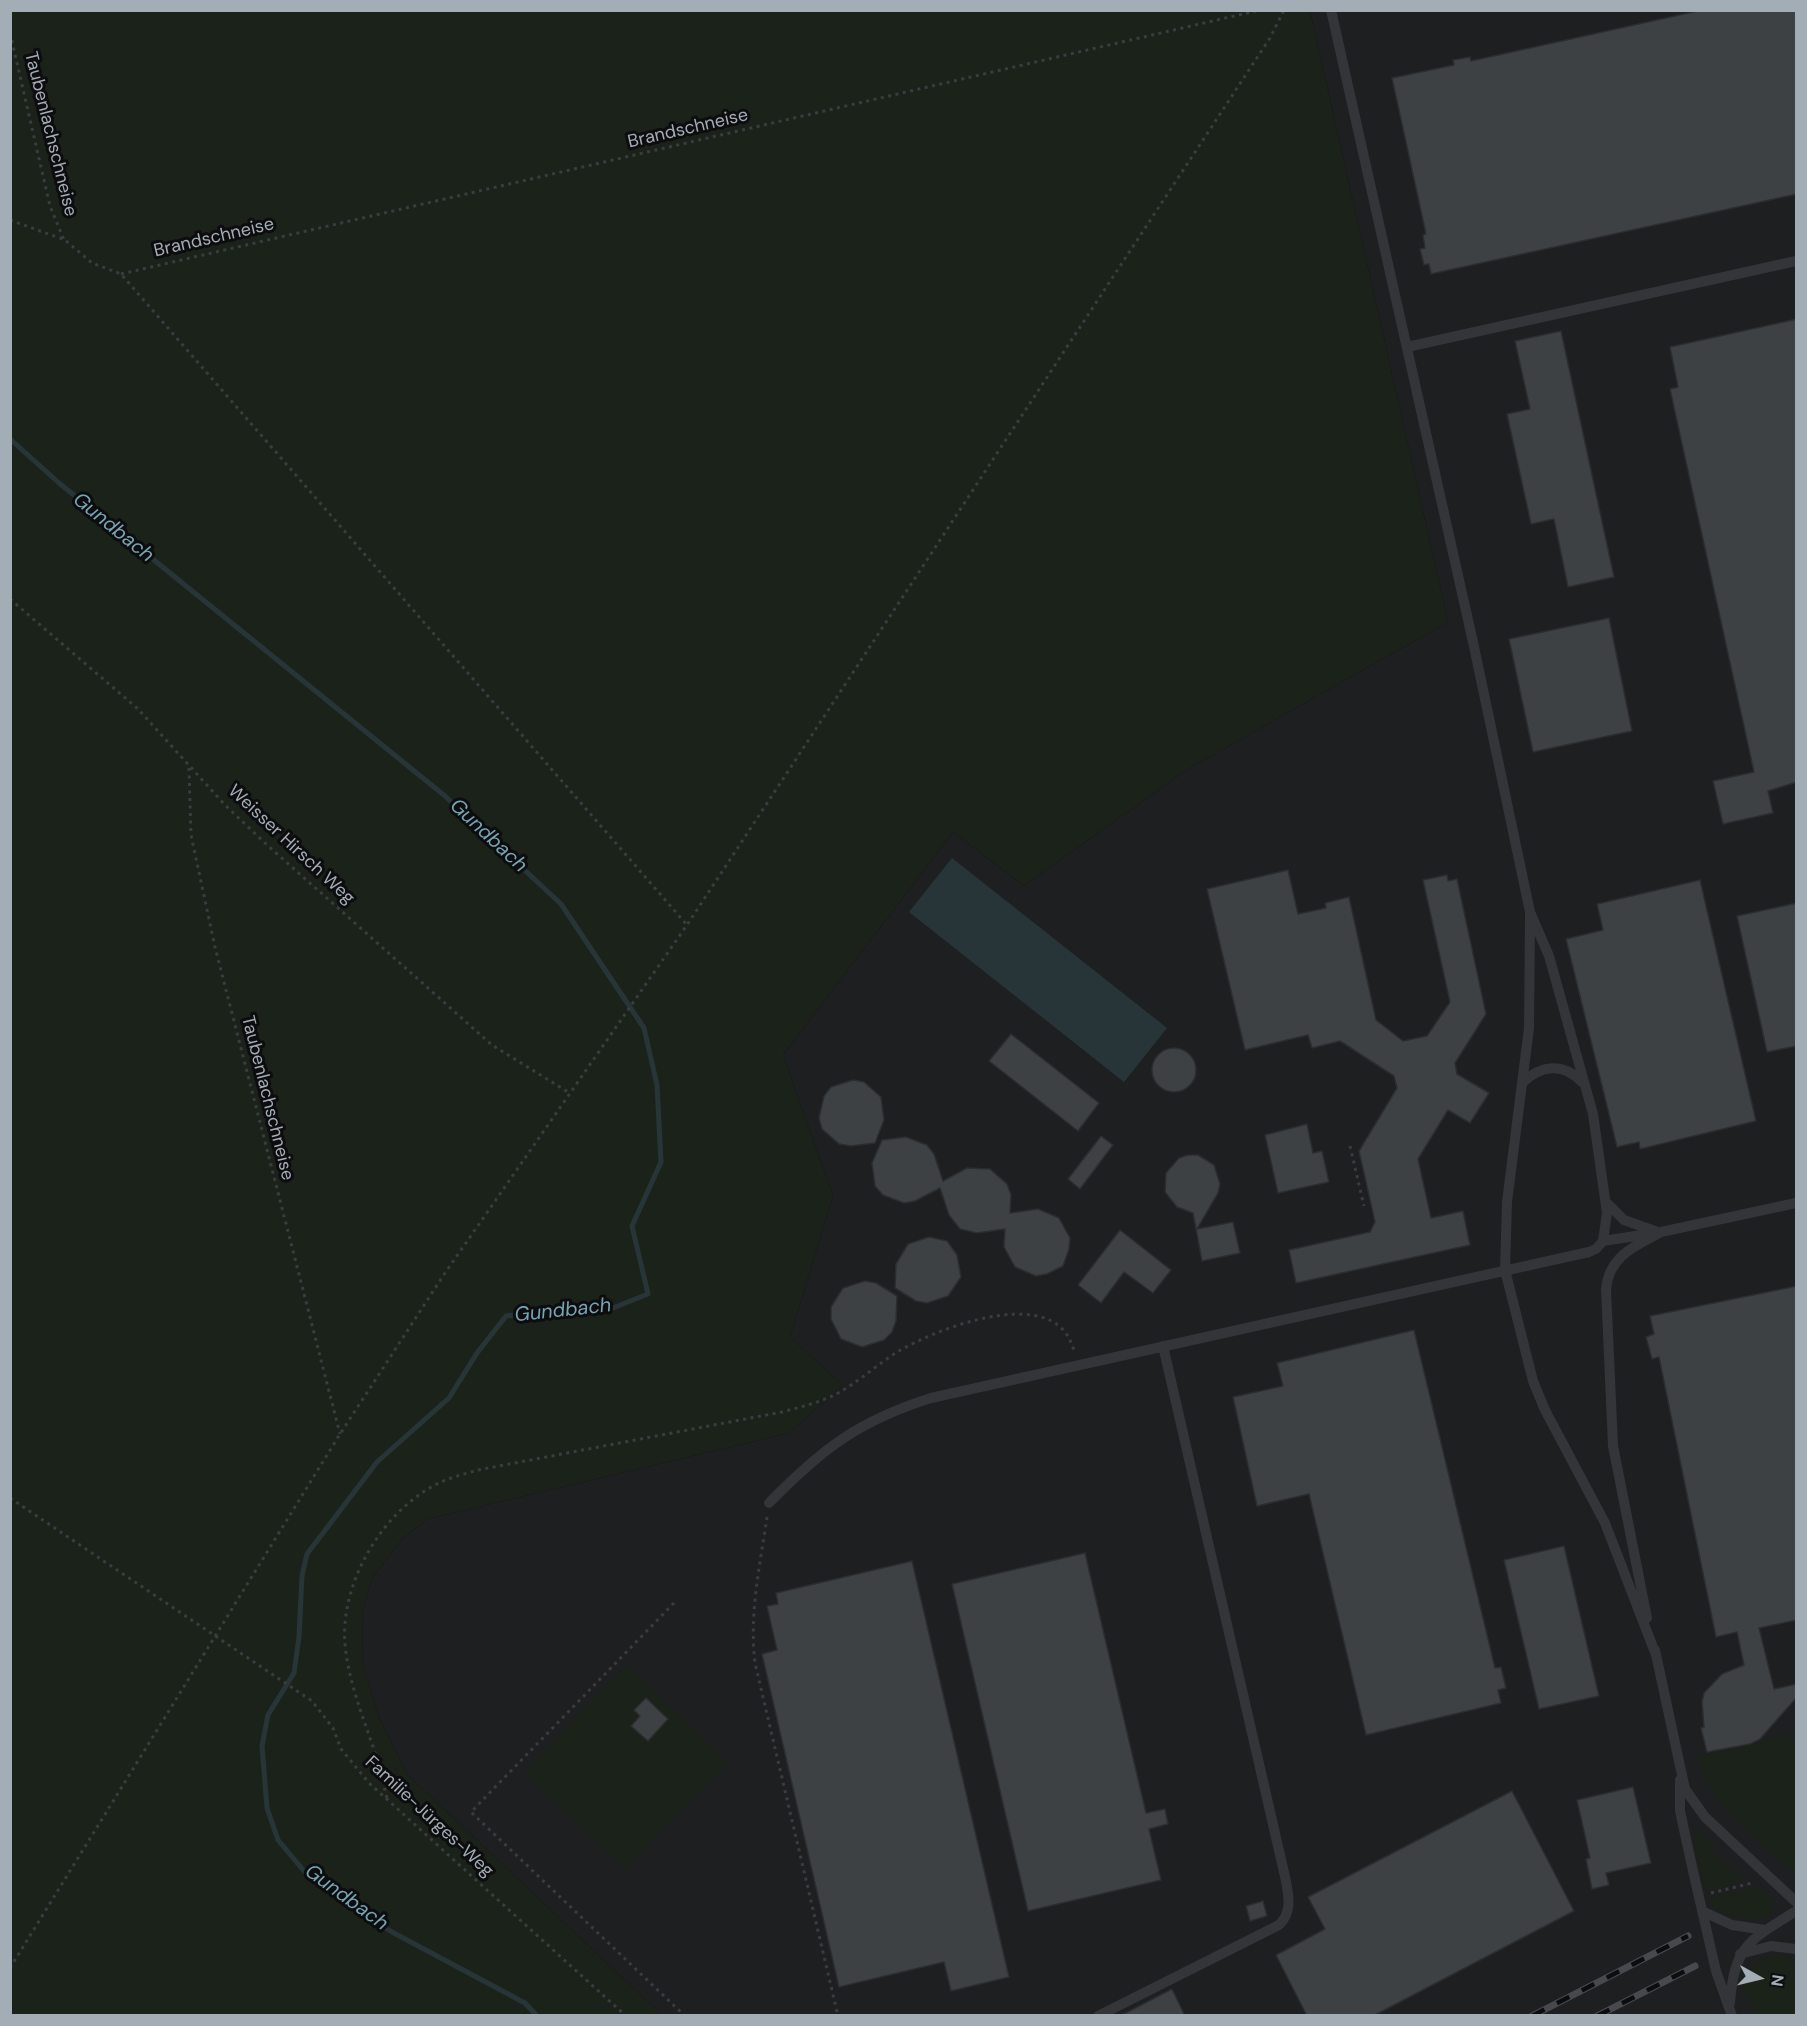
<!DOCTYPE html>
<html>
<head>
<meta charset="utf-8">
<style>
  body { margin:0 }
  #map { position:relative; width:1807px; height:2026px; overflow:hidden; background:#121214; font-family:"DM Sans",sans-serif }
  canvas { display:block }
  .frame { position:absolute; inset:0; border:12px solid #a3adb5; pointer-events:none }
  .north { position:absolute; left:1729px; top:1948px; width:60px; height:60px; -webkit-text-stroke:4px #0d0d0f; paint-order:stroke; rotate:98deg; font-size:16px; font-weight:700; line-height:24px; text-align:center; color:#a3adb5 }
  .north::after { content:''; display:block; margin:auto; width:21px; height:27px; background:#a3adb5; clip-path:polygon(50% 0,100% 100%,50% 72%,0 100%) }
</style>
</head>
<body>
<div id="map">
<canvas width="1807" height="2026"></canvas>
<div class="frame"></div>
<div class="north">N</div>
</div>
<script>
const ctx = document.querySelector('canvas').getContext('2d');
ctx.lineJoin = 'round';
function fillPath(path, color) {
  ctx.fillStyle = color;
  ctx.fill(path, 'evenodd');
}
function stroke(path, color, width, dash) {
  ctx.strokeStyle = color;
  ctx.lineWidth = width;
  ctx.lineCap = dash ? 'butt' : 'round';
  ctx.setLineDash(dash || []);
  ctx.stroke(path);
}
function drawText(font, color, halo, rows, align = 'center') {
  ctx.font = font + ' "DM Sans",sans-serif';
  ctx.lineWidth = 6;
  ctx.setLineDash([]);
  ctx.textBaseline = 'middle';
  ctx.strokeStyle = halo;
  ctx.fillStyle = color;
  for (const [text, x, y, turn = 0] of rows) {
    ctx.save();
    ctx.translate(x, y);
    ctx.rotate((+turn || 0) * Math.PI / 180);
    ctx.textAlign = isNaN(turn) ? turn : align;
    if (halo) ctx.strokeText(text, 0, 0);
    ctx.fillText(text, 0, 0);
    ctx.restore();
  }
}
const built = new Path2D(`
  M1310,11H1796V2015H662L408,1775L380,1720L363,1666L362,1614L372,1578L403,1538L428,1519L789,1433L843,1385L790,1337L833,1196L783,1055L953,832L1024,886L1188,769L1448,622Z`);
const green = new Path2D(`
  M11,10L1310,11L1448,622L1188,769L1024,886L953,832L783,1055L833,1196L790,1337L843,1385L789,1433L428,1519L403,1538L372,1578L362,1614L363,1666L380,1720L408,1775L662,2015H11Z
  M627,1665L728,1762L625,1870L524,1772Z
  M1796,1734V1873C1758,1842 1712,1807 1697,1757Z
  M1699,1832L1713,1845L1710,1849L1744,1880L1713,1891L1705,1890L1692,1833Z
  M1757,1887L1772,1899V1913L1768,1917C1746,1922 1728,1917 1709,1905L1708,1902L1715,1896Z
  M1779,1954L1796,1961V2015H1754L1749,1996H1744L1743,1981L1757,1960Z`);
const water = new Path2D(`
  M952,858L1167,1028L1124,1082L909,912Z`);
const stream = new Path2D(`
  M10,439L59,483L445,796L561,904L644,1028L657,1085L661,1162L632,1226L648,1294L608,1310L547,1311L506,1316L477,1353L449,1398L377,1462L307,1554L302,1576L299,1637L294,1673L268,1715L262,1746L267,1808L278,1840L304,1871L328,1891L392,1932L525,2003L537,2016`);
const building = new Path2D(`
  M1702,10H1797V194L1431,274L1429,264L1424,265L1420,249L1425,248L1423,235L1426,234L1392,78L1454,65L1453,60L1470,57L1471,61Z
  M1797,319V782L1768,791L1773,813L1723,824L1713,781L1754,772L1670,389L1678,387L1670,347Z
  M1561,331L1614,577L1568,587L1554,519L1531,524L1507,414L1530,409L1515,341Z
  M1609,618L1632,731L1533,752L1509,639Z
  M1288,870L1298,914L1326,908L1325,903L1349,897L1376,1020L1403,1041L1427,1036L1450,1002L1423,880L1447,875L1448,881L1457,879L1486,1014L1455,1063L1457,1074L1489,1093L1470,1123L1448,1110L1418,1159L1431,1218L1463,1211L1470,1245L1296,1283L1289,1250L1370,1232L1375,1222L1359,1151L1397,1088L1394,1076L1340,1041L1312,1048L1308,1035L1245,1050L1207,889Z
  M1700,880L1756,1121L1640,1149L1639,1142L1617,1147L1566,939L1603,930L1597,904Z
  M1797,903V1046L1767,1052L1737,916Z
  M1011,1034L1099,1103L1078,1131L989,1061Z
  M1152 1070a22 22 0 1 1 44 0a22 22 0 1 1-44 0Z
  M853,1080L864,1082L881,1097L884,1120L875,1143L851,1146L839,1144L822,1129L819,1118L824,1096L831,1087Z
  M1307,1124L1313,1153L1322,1151L1329,1182L1278,1193L1265,1135Z
  M1101,1136L1113,1145L1080,1189L1068,1179Z
  M906,1137L927,1145L934,1154L943,1181L967,1168L990,1169L1007,1184L1011,1195L1010,1213L1038,1209L1059,1218L1070,1238L1069,1249L1063,1266L1047,1274L1036,1276L1015,1267L1004,1247L1005,1229L977,1233L960,1229L949,1215L940,1188L915,1201L904,1203L883,1195L875,1186L872,1163L882,1140Z
  M1188,1155H1198L1214,1165L1220,1184L1218,1193L1197,1229L1233,1222L1240,1253L1202,1261L1193,1213L1177,1207L1165,1192L1166,1173L1179,1158Z
  M1120,1230L1171,1270L1153,1293L1124,1272L1101,1303L1078,1285Z
  M929,1237L947,1241L957,1255L961,1277L948,1296L927,1303L916,1301L895,1288L896,1264L908,1244Z
  M865,1281L876,1283L897,1296L896,1321L892,1332L884,1340L862,1347L841,1339L831,1319V1307L843,1288Z
  M1797,1286V1620L1759,1628L1774,1689L1797,1684V1697L1760,1739L1750,1744L1707,1752L1701,1728L1704,1727L1702,1702L1704,1693L1722,1674L1744,1665L1737,1632L1716,1637L1659,1357L1652,1359L1646,1337L1654,1334L1650,1316Z
  M1414,1330L1495,1668L1501,1667L1506,1688L1498,1690L1501,1703L1366,1735L1309,1494L1257,1506L1233,1397L1283,1386L1277,1363Z
  M1564,1546L1599,1696L1539,1709L1504,1560Z
  M1085,1553L1146,1813L1165,1809L1168,1824L1149,1829L1161,1880L1028,1911L952,1584Z
  M912,1561L1009,1977L951,1991L944,1962L839,1987L762,1654L777,1650L767,1606L778,1604L776,1593Z
  M646,1698L668,1719L648,1741L631,1726L640,1716L634,1710Z
  M1633,1787L1651,1863L1606,1873L1609,1885L1592,1889L1586,1859L1590,1858L1577,1800Z
  M1512,1791L1574,1911L1373,2016H1307L1276,1955L1325,1929L1308,1897Z
  M1263,1901L1267,1916L1250,1921L1246,1906Z
  M1172,1989L1185,2016H1120Z`);
const path = new Path2D(`
  M10,33L50,206L64,240
  M10,220L65,240L92,263L121,274L687,925
  M121,274L1260,10
  M10,599L138,709L225,805L266,844L492,1045L568,1092
  M189,768L191,835L215,947L340,1434
  M1350,1146L1364,1206
  M10,1498L312,1701L333,1728L341,1749L369,1783L626,2016
  M767,1517C760,1565 749,1614 755,1663L838,2016
  M674,1603L471,1812L685,2016
  M387,1798C382,1779 378,1760 371,1741C360,1709 348,1678 345,1644C340,1582 383,1510 439,1483C451,1477 465,1474 478,1470L782,1412C800,1407 818,1403 834,1395C857,1384 877,1364 899,1351C935,1330 1022,1296 1059,1326C1068,1333 1071,1342 1075,1353
  M1711,1893L1752,1883
  M10,1968L340,1434L445,1273L687,925L1270,38L1284,10`);
const lane = new Path2D(`
  M1407,347L1796,261
  M1530,916L1529,1028L1507,1202L1505,1270L1533,1381L1545,1410L1605,1523L1656,1655
  M1522,1083C1541,1065 1563,1062 1582,1082
  M1606,1202L1624,1220L1655,1231
  M1603,1241L1661,1232L1796,1203
  M769,1503C822,1449 858,1421 931,1398L1589,1252L1596,1249L1603,1241L1607,1213L1593,1114L1549,956L1530,912L1473,642L1331,10
  M1647,1618L1613,1446L1606,1289C1609,1256 1635,1246 1661,1232
  M1655,1650L1685,1789L1705,1817L1796,1902
  M1680,1780V1811L1693,1871L1716,1971L1732,2016
  M1702,1911L1732,1925L1765,1930
  M1740,1954L1771,1946L1796,1949
  M1730,2003C1734,1945 1750,1940 1796,1911
  M1098,2016L1279,1925C1292,1912 1289,1898 1286,1881L1163,1346`);
const rail = new Path2D(`
  M1532,2016L1688,1936
  M1597,2016L1695,1966`);
const streetNames = [
  ["Brandschneise",688,129,-13],
  ["Taubenlachschneise",50,134,76],
  ["Brandschneise",214,238,-13],
  ["Weisser Hirsch Weg",291,845,43],
  ["Taubenlachschneise",267,1098,76],
  ["Familie-Jürges-Weg",429,1817,43]
];
const waterNames = [
  ["Gundbach",113,528,39],
  ["Gundbach",488,836,43],
  ["Gundbach",563,1311,-6],
  ["Gundbach",346,1898,36]
];
fillPath(built, '#1e1f21');
fillPath(green, '#1b221a');
fillPath(water, '#283538');
stroke(stream, '#283538', 5);
fillPath(building, '#3e4144');
stroke(building, '#2c2d30', 1.5);
stroke(path, '#393d40', 3, [3, 4.5]);
stroke(lane, '#333539', 10);
stroke(rail, '#464a4e', 7);
stroke(rail, '#0d0d0f', 4.5, [14]);
drawText('18px', '#a3adb5', '#0d0d0f', streetNames);
drawText('italic 20px', '#77a5b3', '#0d0d0f', waterNames);
</script>
</body>
</html>
